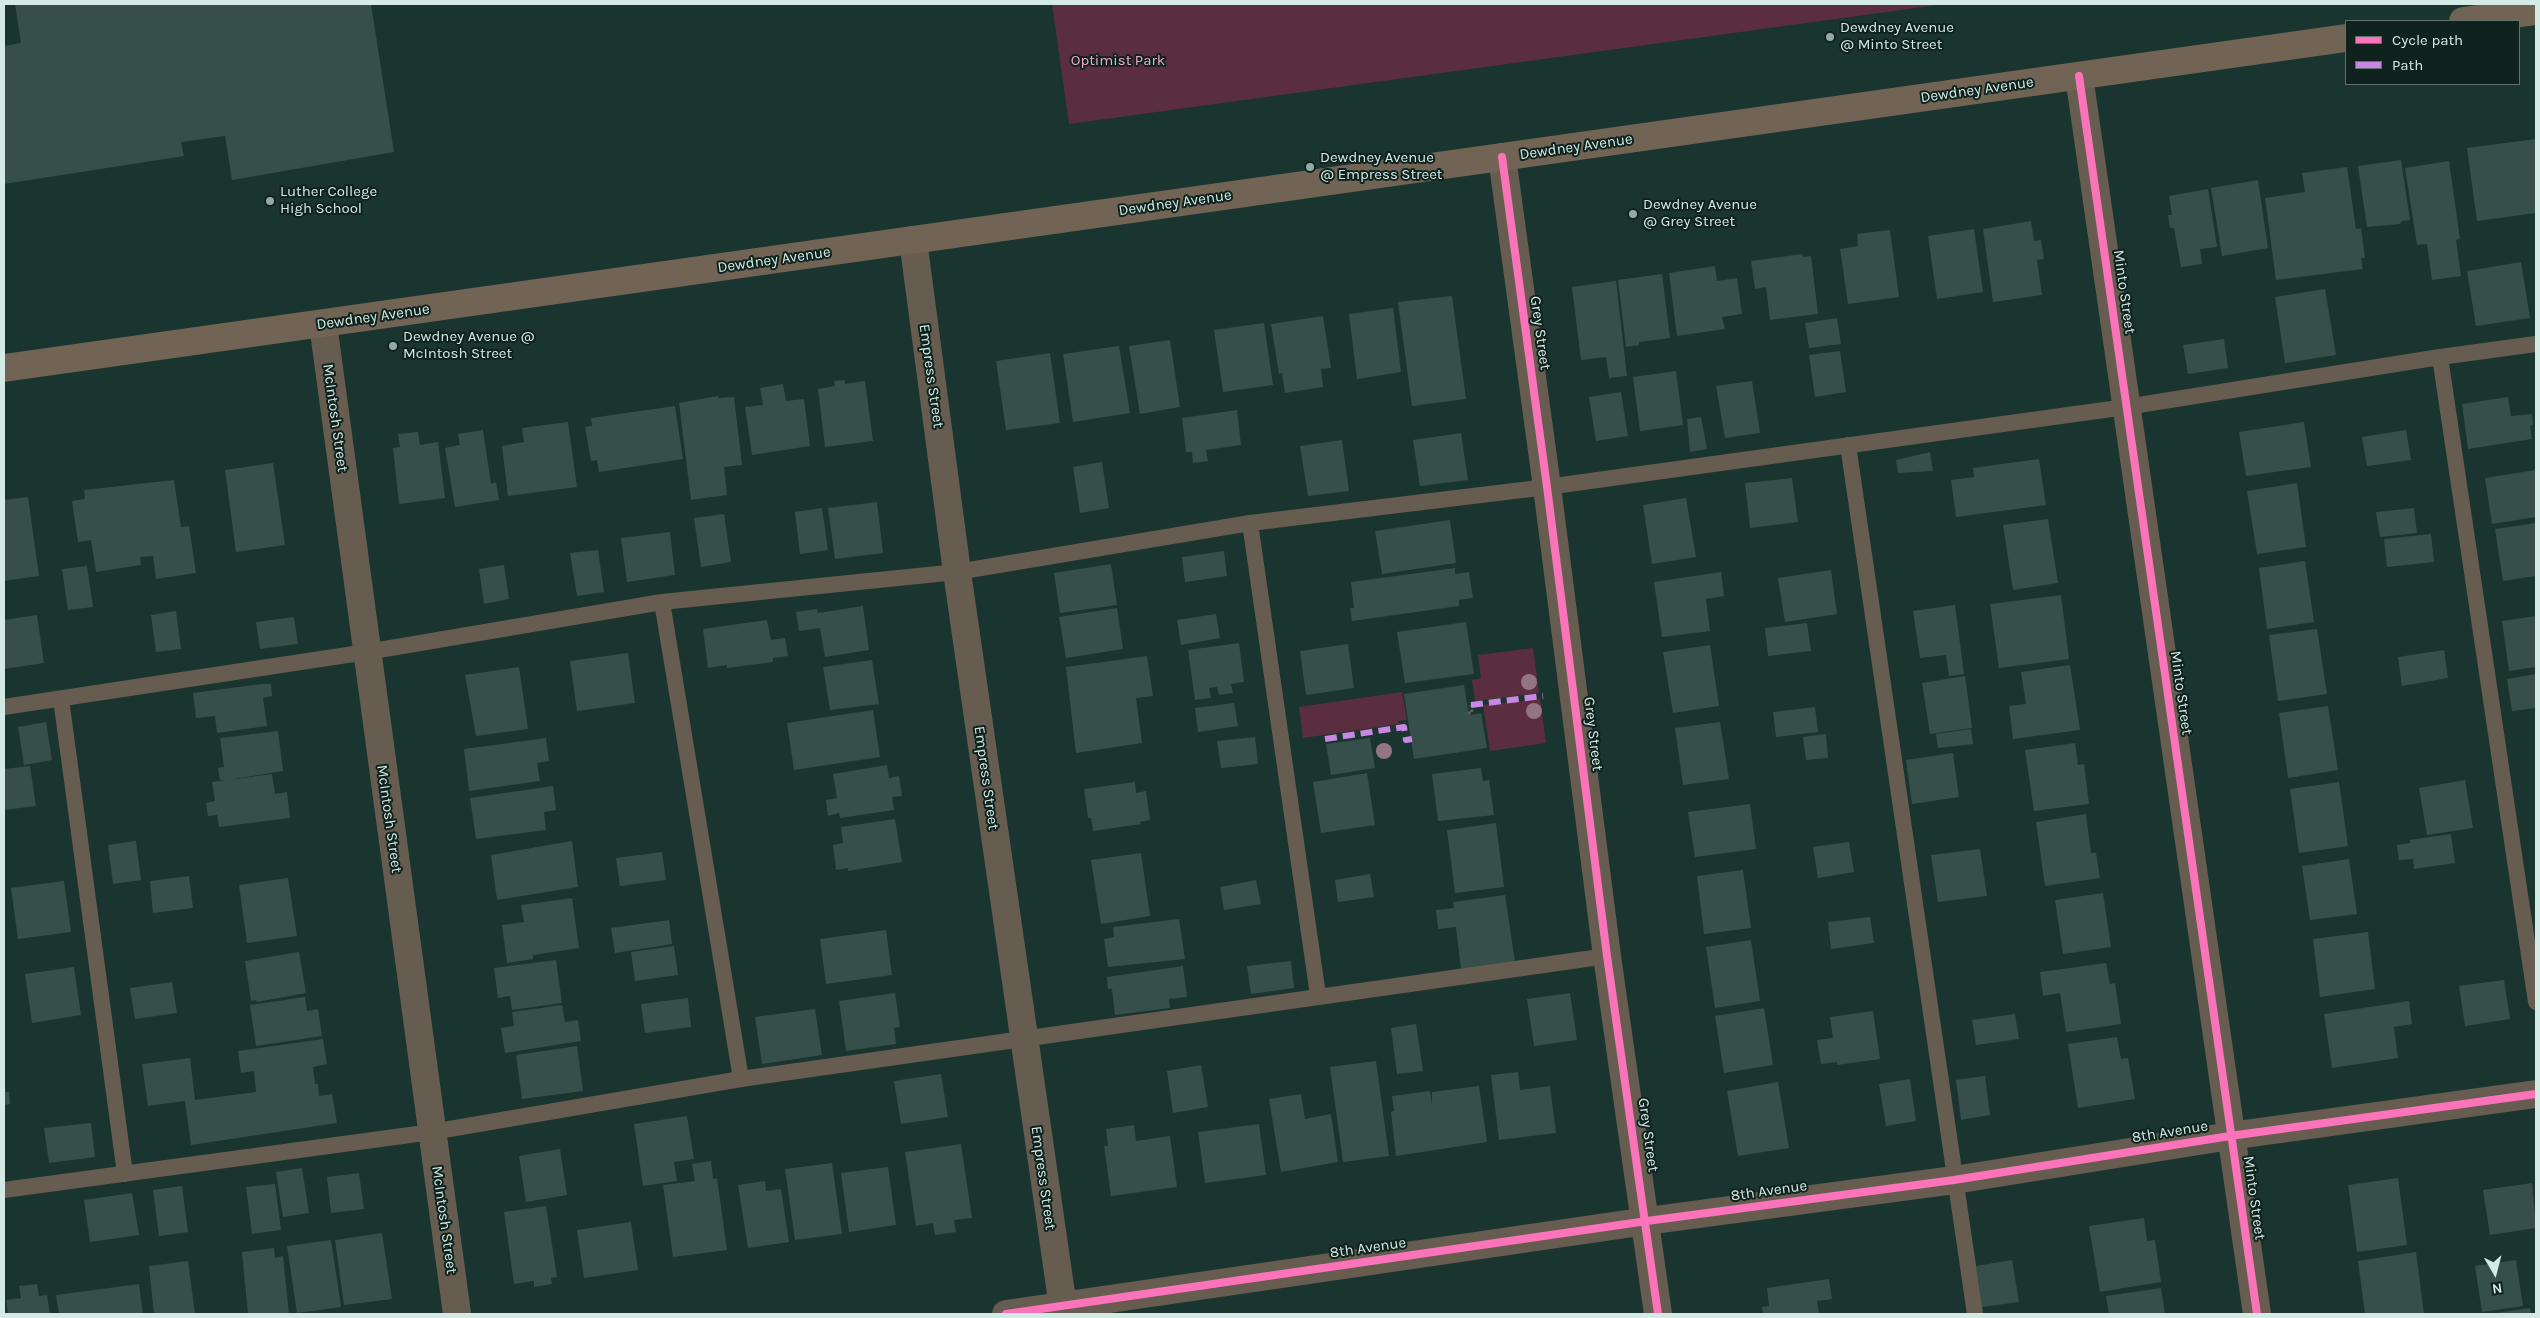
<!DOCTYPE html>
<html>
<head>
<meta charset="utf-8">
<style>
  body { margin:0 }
  #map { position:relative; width:2540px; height:1318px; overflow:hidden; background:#1a342f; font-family:Karla,sans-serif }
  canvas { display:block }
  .frame { position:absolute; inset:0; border:5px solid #d4ebe5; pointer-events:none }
  .legend { position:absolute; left:2345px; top:20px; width:175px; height:65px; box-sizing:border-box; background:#0f221e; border:1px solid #5e726e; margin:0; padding:6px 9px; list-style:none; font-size:15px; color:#d4ebe5 }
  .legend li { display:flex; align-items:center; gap:10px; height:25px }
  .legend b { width:25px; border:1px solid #5e726e }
  .north { position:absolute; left:2470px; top:1248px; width:50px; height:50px; -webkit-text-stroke:4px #0f221e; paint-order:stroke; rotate:172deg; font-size:14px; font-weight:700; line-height:20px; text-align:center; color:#d4ebe5 }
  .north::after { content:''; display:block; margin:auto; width:18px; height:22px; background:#d4ebe5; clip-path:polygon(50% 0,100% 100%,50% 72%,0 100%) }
</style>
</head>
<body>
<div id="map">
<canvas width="2540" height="1318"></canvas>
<div class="frame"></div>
<ul class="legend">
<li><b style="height:6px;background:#fb73b8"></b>Cycle path</li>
<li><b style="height:6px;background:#c787e3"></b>Path</li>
</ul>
<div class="north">N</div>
</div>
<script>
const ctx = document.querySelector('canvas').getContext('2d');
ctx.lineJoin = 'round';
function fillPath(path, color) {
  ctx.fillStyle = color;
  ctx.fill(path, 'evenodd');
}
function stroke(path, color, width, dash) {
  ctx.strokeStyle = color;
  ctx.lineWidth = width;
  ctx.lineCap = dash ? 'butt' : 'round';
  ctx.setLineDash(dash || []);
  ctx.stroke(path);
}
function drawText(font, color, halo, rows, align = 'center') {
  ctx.font = font + ' Karla,sans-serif';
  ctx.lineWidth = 4;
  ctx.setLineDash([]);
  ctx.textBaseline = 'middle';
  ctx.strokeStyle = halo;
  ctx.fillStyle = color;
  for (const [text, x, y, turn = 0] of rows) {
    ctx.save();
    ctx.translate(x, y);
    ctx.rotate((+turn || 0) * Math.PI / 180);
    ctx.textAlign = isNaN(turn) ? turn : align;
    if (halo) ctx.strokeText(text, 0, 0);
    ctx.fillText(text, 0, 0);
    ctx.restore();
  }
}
const green = new Path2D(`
  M1052,4H1945L1069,124Z
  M1533,648L1539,693L1475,701L1472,680L1481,678L1478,655Z
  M1402,692L1407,720L1398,721L1399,724L1303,738L1299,707Z
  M1540,699L1546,743L1490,751L1483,705Z`);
const building = new Path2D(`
  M15,4H371L394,152L232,180L225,136L181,142L184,156L4,184V46L21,43Z
  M2536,139V213L2477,221L2467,148Z
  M2401,160L2410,220L2402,221L2400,224L2367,227L2358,166Z
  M2449,161L2460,239L2456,240L2461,276L2432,280L2427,244L2417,245L2405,168Z
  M2347,167L2356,229L2361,228L2365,258H2361L2363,269L2276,280L2265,198L2305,192L2302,173Z
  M2258,180L2268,248L2222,256L2211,188Z
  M2208,189L2217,247L2200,249L2202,264L2181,267L2174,228H2170L2168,215H2172L2169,196Z
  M2031,221L2034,241L2041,240L2044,259L2037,260L2042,295L1993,302L1983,229Z
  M1974,229L1983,292L1937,299L1928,236Z
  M1890,230L1899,297L1848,304L1840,249L1858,246L1857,234Z
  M1802,254L1803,257L1811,256L1818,314L1770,320L1766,287L1755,289L1751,261Z
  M2521,262L2530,318L2476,326L2467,271Z
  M1715,266L1717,281L1737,278L1742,314L1722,317L1725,329L1677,336L1669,273Z
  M1662,274L1670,338L1639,342V345L1626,347L1618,280Z
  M1616,281L1627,376L1609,378L1606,357L1581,360L1572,287Z
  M2325,289L2336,355L2285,363L2275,297Z
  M1452,296L1466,399L1412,406L1398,302Z
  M1393,308L1401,372L1357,379L1349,314Z
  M1323,316L1331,368L1321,369L1323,387L1285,393L1282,373L1279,374L1271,324Z
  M1837,318L1841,344L1809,348L1805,323Z
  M1264,323L1273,385L1223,392L1214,330Z
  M2224,339L2228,368L2188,374L2183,345Z
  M1170,340L1180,407L1140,414L1129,346Z
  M1119,346L1130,413L1073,422L1063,354Z
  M1840,351L1846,392L1815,397L1809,355Z
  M1050,353L1060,423L1006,430L996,361Z
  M1676,371L1683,425L1640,431L1633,377Z
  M845,380V384L865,381L873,441L825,447L818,389L835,386L834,381Z
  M1752,381L1760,433L1725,438L1716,386Z
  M783,384L786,401L804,399L810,446L752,455L745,407L763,405L760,388Z
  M1621,392L1628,436L1596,441L1589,397Z
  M718,396L719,398L734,397L742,465L724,467L727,495L691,500L679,403Z
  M2508,397L2511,416L2532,414L2533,425L2530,426L2532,439L2468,449L2462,404Z
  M675,406L683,459L599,472L597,460L591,461L585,427L592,426L591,418Z
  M1237,410L1241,445L1206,450L1208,461L1193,463L1192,452H1186L1182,418Z
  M1701,417L1707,449L1690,452L1687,419Z
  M568,422L577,487L508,496L502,446L524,442L522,428Z
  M2304,422L2311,467L2246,476L2239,432Z
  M483,430L491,484L496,482L499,500L455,507L445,448L460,445L458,434Z
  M2406,430L2411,460L2367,466L2362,437Z
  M418,432L420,445L438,442L445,498L399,504L393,448L400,447L398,434Z
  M1461,433L1468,480L1420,486L1413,440Z
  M1342,440L1349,491L1308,496L1300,446Z
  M1930,452L1933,471L1898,473L1896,460Z
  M2039,459L2046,505L1956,517L1951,480L1974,477L1973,468Z
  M1102,462L1109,508L1080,513L1073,467Z
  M273,463L285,545L236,552L225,470Z
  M2536,470V517L2492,524L2485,478Z
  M1792,478L1798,522L1750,528L1745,483Z
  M174,480L181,527L189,526L196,573L156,579L153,556L140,557L141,565L96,572L91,540L78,542L72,501L85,499L84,490Z
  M2297,483L2306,547L2257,554L2247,491Z
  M28,497L39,576L4,581V500Z
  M1686,498L1696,557L1652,564L1643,505Z
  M877,502L883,553L835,559L828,508Z
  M822,508L828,550L800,554L795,512Z
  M2414,508L2417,533L2380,537L2376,512Z
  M724,514L731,562L701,567L694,518Z
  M2048,519L2058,583L2013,590L2003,525Z
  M1450,520L1456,563L1382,574L1375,531Z
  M2536,523V576L2503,581L2495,529Z
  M670,532L675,575L627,582L621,538Z
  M2431,534L2434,562L2387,567L2384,539Z
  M598,550L604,592L577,596L570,553Z
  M1224,551L1227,576L1185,582L1182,557Z
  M2305,561L2314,622L2267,629L2259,568Z
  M1111,564L1117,605L1060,613L1054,573Z
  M504,565L509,599L484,604L479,569Z
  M87,566L93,607L68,610L62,569Z
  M1455,568V574L1469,572L1473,598L1459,600V606L1352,621L1350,608H1354L1351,582Z
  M1831,570L1837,614L1785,622L1778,578Z
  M1721,572L1724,596L1706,599L1710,631L1662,637L1654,582Z
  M2061,595L2069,659L1999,668L1990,604Z
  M1955,605L1964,674L1949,676L1946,655L1920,658L1913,611Z
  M863,606L869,650L825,657L820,628L799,631L796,612L817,609L818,613Z
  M1117,608L1123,649L1066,658L1059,617Z
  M176,611L181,649L156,652L151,615Z
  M1216,614L1220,638L1181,645L1177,620Z
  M37,615L44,663L4,669V620Z
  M2536,616V667L2509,671L2502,621Z
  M294,617L298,644L260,649L256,622Z
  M767,620L771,640L785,638L788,656L773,658V662L727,668V665L708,668L703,629Z
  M1466,622L1474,674L1405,683L1397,632Z
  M1807,623L1811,651L1768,656L1765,628Z
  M2317,629L2327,694L2278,701L2269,635Z
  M1239,643L1244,682L1231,684L1233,693L1219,695L1217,687L1209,688L1211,698L1195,700L1188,650Z
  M1348,644L1354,688L1306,695L1300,651Z
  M1710,645L1719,706L1673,713L1663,652Z
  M2444,650L2448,678L2402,686L2398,657Z
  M628,653L635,703L577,711L570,661Z
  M1147,656L1153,696L1136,698L1142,743L1076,753L1066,667Z
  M872,660L879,704L830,710L823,667Z
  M2070,665L2080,730L2013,739L2009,706L2026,704L2021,672Z
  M519,667L528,729L476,736L465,675Z
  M2536,674V708L2512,711L2507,679Z
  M1965,676L1972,728L1930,734L1922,683Z
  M261,684H271L272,696L263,698L267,726L217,733L215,716L196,718L193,693Z
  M1464,685L1469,715L1481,713L1487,748L1414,759L1404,694Z
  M1234,703L1238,726L1198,732L1195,708Z
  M2328,706L2338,770L2288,778L2279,713Z
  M1815,707L1818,732L1776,737L1773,712Z
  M873,710L880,757L794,770L787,723Z
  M46,722L52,760L24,765L18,727Z
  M1720,722L1729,779L1683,785L1675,728Z
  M1971,729L1973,744L1938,748L1936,734Z
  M278,731L283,771L228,780L272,774L275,794L287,792L290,818L219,827L217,815L208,816L206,803L215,801L212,782L226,780H220L218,768L224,767L220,738Z
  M1826,734L1828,758L1806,760L1803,737Z
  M1255,737L1258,764L1221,768L1217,741Z
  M546,738L549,761L537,763L540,781L469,791L464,749Z
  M1370,738L1375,768L1331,775L1326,744Z
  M2075,743L2078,765L2084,764L2089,804L2034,811L2025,750Z
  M1953,753L1959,797L1912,804L1906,760Z
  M887,765L889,778L899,776L902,796L892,797L894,810L840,818L839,813L828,816L826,800L837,798L833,774Z
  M30,766L36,806L4,810V769Z
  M1481,768L1483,781L1489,780L1494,815L1438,821L1432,774Z
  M1367,773L1375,825L1321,833L1313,782Z
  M2465,780L2473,828L2427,835L2419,788Z
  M1135,782L1136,793L1146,791L1150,820L1140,822L1141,824L1093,831L1091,818H1088L1084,789Z
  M2339,782L2348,846L2299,853L2290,789Z
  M553,786L556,810L544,812L546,830L476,839L470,798Z
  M1750,804L1756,849L1695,857L1688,812Z
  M2086,814L2091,853H2096L2100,878L2045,886L2036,822Z
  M895,819L902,862L848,871V868L836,870L833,845L843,843L841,827Z
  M1496,823L1504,887L1455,893L1447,830Z
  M2451,834L2455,863L2414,869L2413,859L2399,860L2397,845L2410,843V840Z
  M136,841L141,880L113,884L108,845Z
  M572,841L578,887L497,900L491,855Z
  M1849,842L1854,872L1818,878L1813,847Z
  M1980,849L1987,896L1938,902L1931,855Z
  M662,852L666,880L620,886L616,858Z
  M1141,853L1150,916L1101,924L1091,860Z
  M2349,859L2357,914L2310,920L2302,866Z
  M1743,870L1751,928L1704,934L1697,876Z
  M1370,874L1374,897L1338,902L1335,880Z
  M189,876L193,908L153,913L150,881Z
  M288,878L297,936L247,943L239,885Z
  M1256,880L1261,904L1224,910L1220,887Z
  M64,881L71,932L18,939L11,888Z
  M2103,893L2111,947L2063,954L2055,900Z
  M1505,895L1515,962L1461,969L1456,927L1438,929L1436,910L1454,908L1453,902Z
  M572,898L579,948L533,955V959L507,963L502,925L524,922L521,905Z
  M1870,917L1874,943L1831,949L1828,922Z
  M1179,919L1185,959L1108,967L1104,939L1114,937L1113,927Z
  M669,920L672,944L615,953L611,928Z
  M886,930L892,975L826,984L820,939Z
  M2368,932L2375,989L2320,997L2313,939Z
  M1751,940L1760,1001L1715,1008L1706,947Z
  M674,946L678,975L635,981L631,952Z
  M299,952L306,993L257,1002L256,1000L251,1001L245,961Z
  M556,960L562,1003L512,1010L510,996L498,998L494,968Z
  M1291,961L1294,988L1251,994L1247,966Z
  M2106,963L2110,984L2115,983L2121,1024L2066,1032L2060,993L2043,996L2040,972Z
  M1183,966L1187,997L1169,999L1170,1008L1115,1015L1112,989H1108L1107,977Z
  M74,967L81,1015L32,1023L25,974Z
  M2504,980L2510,1019L2465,1026L2459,986Z
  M172,982L177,1013L135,1019L130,988Z
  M895,993L900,1027L894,1028L896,1044L846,1051L839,1001Z
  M1570,993L1577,1040L1534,1046L1527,999Z
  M305,997L307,1011L318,1009L322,1036L256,1046L250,1005Z
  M688,998L691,1027L645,1033L641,1004Z
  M2409,1001L2412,1024L2394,1027L2398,1058L2332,1068L2324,1014Z
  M562,1005L565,1022L578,1020L581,1041L505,1053L501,1028L514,1026L512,1012Z
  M1764,1008L1773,1065L1724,1073L1715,1016Z
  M815,1009L822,1055L762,1064L755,1017Z
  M1873,1011L1880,1059L1837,1065V1062L1821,1064L1817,1040L1833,1038L1830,1017Z
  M2015,1014L2019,1039L1976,1045L1972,1020Z
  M1416,1024L1423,1071L1397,1074L1391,1028Z
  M2117,1037L2121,1059L2128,1058L2135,1099L2078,1108L2068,1044Z
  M323,1039L327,1064L313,1067L315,1084H318L319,1096L332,1094L337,1123L191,1145L185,1101L148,1106L142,1064L190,1058L195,1100L256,1092L254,1071L241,1073L238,1051Z
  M577,1046L583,1091L522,1099L516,1055Z
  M1376,1061L1389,1156L1343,1162L1330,1067Z
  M1201,1065L1208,1107L1173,1113L1167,1071Z
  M1518,1072L1520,1090L1550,1086L1556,1133L1499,1140L1491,1075Z
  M941,1074L948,1117L901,1124L894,1081Z
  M1985,1076L1990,1115L1961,1120L1956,1080Z
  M1910,1079L1916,1121L1886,1126L1879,1084Z
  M1778,1082L1789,1148L1738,1156L1727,1091Z
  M4,1083L6,1092H9L10,1104L4,1105Z
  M1479,1086L1487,1142L1396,1156L1391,1112L1394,1111L1392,1096L1430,1091L1432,1105V1092Z
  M1301,1094L1305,1119L1331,1114L1338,1162L1281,1172L1269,1099Z
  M687,1116L694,1159L674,1162L677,1181L643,1186L634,1124Z
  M91,1123L95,1157L49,1163L44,1128Z
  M1259,1124L1266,1175L1205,1183L1198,1132Z
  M1134,1125L1136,1141L1170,1136L1177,1187L1111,1196L1104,1146H1108L1106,1129Z
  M961,1144L972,1218L954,1220L956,1232L935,1235L933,1223L916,1226L905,1152Z
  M560,1149L567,1195L526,1202L519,1156Z
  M711,1161L713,1179L717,1178L727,1250L673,1257L663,1185L695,1181L692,1164Z
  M832,1163L842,1234L795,1240L785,1169Z
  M888,1167L896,1225L849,1232L841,1173Z
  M302,1168L309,1213L283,1217L276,1172Z
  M359,1173L364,1209L331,1213L327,1177Z
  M2398,1178L2407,1245L2357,1252L2348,1185Z
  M765,1181L766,1191L781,1189L789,1242L748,1248L738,1185Z
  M2532,1183L2536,1228L2490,1235L2483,1190Z
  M275,1184L281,1230L252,1234L246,1187Z
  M182,1186L188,1232L159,1236L153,1190Z
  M132,1193L139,1235L90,1242L84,1200Z
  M546,1206L557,1277L551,1278L552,1284L534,1287V1281L514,1284L504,1212Z
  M2144,1218L2147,1241L2155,1240L2161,1282L2100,1292L2089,1226Z
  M631,1222L638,1270L584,1278L577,1230Z
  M382,1233L392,1299L344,1305L335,1240Z
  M331,1240L341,1307L297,1313L287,1246Z
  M274,1248L275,1258L283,1256L289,1314H248L242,1252Z
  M2416,1252L2424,1314H2365L2358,1261Z
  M2012,1260L2019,1302L1982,1307L1976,1266Z
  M2516,1260L2523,1306L2482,1312L2475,1266Z
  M188,1261L195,1314H154L149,1266Z
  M1829,1279L1832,1299L1817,1301L1819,1314H1763L1762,1307L1769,1306L1767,1288Z
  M37,1284L39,1296L47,1295L50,1314H8L6,1300L21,1298L19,1286Z
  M139,1284L143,1314H59L56,1295Z
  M2161,1288L2165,1314H2109L2106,1296Z
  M2530,1308L2531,1314H2496V1313Z`);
const path = new Path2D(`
  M1468,713H1472L1471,705`);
const service = new Path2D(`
  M2440,357L2536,1002
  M1848,445L1975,1314
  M1250,523L1318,995
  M662,602L741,1079
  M61,699L125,1174
  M4,707L367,652L662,602L957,572L1250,523L1547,487L2126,407L2440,357L2536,344
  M4,1190L432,1132L741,1079L1607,956`);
const minor = new Path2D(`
  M2079,76L2257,1314
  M1502,157L1547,487L1607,956L1658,1314
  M913,240L957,572L1064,1314
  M323,324L457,1314
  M1006,1314L1647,1221L1954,1180L2230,1136L2536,1094`);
const secondary = new Path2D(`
  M2463,21L2536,11
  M4,368L2346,38`);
const quiet = new Path2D(`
  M1471,705L1543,696
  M1325,739L1404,727L1406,740L1412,739`);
const cycleway = new Path2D(`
  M2079,76L2257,1314
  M1502,157L1547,487L1607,956L1658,1314
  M1006,1314L1647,1221L1954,1180L2230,1136L2536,1094`);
const trees = [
  [1529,682],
  [1534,711],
  [1384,751]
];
const markers = [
  [1830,37,5,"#93aba5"],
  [1310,167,5,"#93aba5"],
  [270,201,5,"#93aba5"],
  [1633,214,5,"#93aba5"],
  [393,346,5,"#93aba5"]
];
const poiNames = [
  ["Dewdney Avenue",1840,28],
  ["@ Minto Street",1840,45],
  ["Dewdney Avenue",1320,158],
  ["@ Empress Street",1320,175],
  ["Luther College",280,192],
  ["High School",280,209],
  ["Dewdney Avenue",1643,205],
  ["@ Grey Street",1643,222],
  ["Dewdney Avenue @",403,337],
  ["McIntosh Street",403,354]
];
const parkNames = [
  ["Optimist Park",1118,61]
];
const streetNames = [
  ["Dewdney Avenue",1977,90,-8],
  ["Dewdney Avenue",1576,147,-8],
  ["Dewdney Avenue",1175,203,-8],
  ["Dewdney Avenue",774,260,-8],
  ["Minto Street",2124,292,82],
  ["Dewdney Avenue",373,317,-8],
  ["Grey Street",1540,333,82],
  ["Empress Street",931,376,82],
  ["McIntosh Street",335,418,82],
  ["Minto Street",2181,693,82],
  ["Grey Street",1593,734,83],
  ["Empress Street",986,778,82],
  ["McIntosh Street",389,819,82],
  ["8th Avenue",2170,1132,-9],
  ["Grey Street",1648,1135,82],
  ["Empress Street",1043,1178,82],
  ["8th Avenue",1769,1191,-8],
  ["Minto Street",2254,1198,82],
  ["McIntosh Street",444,1220,82],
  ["8th Avenue",1368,1248,-8]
];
fillPath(green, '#5b2e3f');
fillPath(building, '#364f4a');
stroke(path, '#61625a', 3, [2.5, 2.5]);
stroke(service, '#665c50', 16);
stroke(minor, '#665c50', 28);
stroke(secondary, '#726454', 28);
stroke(quiet, '#c787e3', 6, [12, 6]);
stroke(cycleway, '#fb73b8', 8);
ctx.fillStyle = '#927580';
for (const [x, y] of trees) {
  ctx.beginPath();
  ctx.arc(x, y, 8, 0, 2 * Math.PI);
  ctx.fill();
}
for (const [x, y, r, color] of markers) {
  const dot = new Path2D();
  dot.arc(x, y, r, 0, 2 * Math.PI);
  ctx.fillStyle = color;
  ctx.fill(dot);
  stroke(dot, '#0f221e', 2);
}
drawText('15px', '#d4ebe5', '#0f221e', poiNames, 'left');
drawText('15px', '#f5abc3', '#0f221e', parkNames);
drawText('15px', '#d4ebe5', '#0f221e', streetNames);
</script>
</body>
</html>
